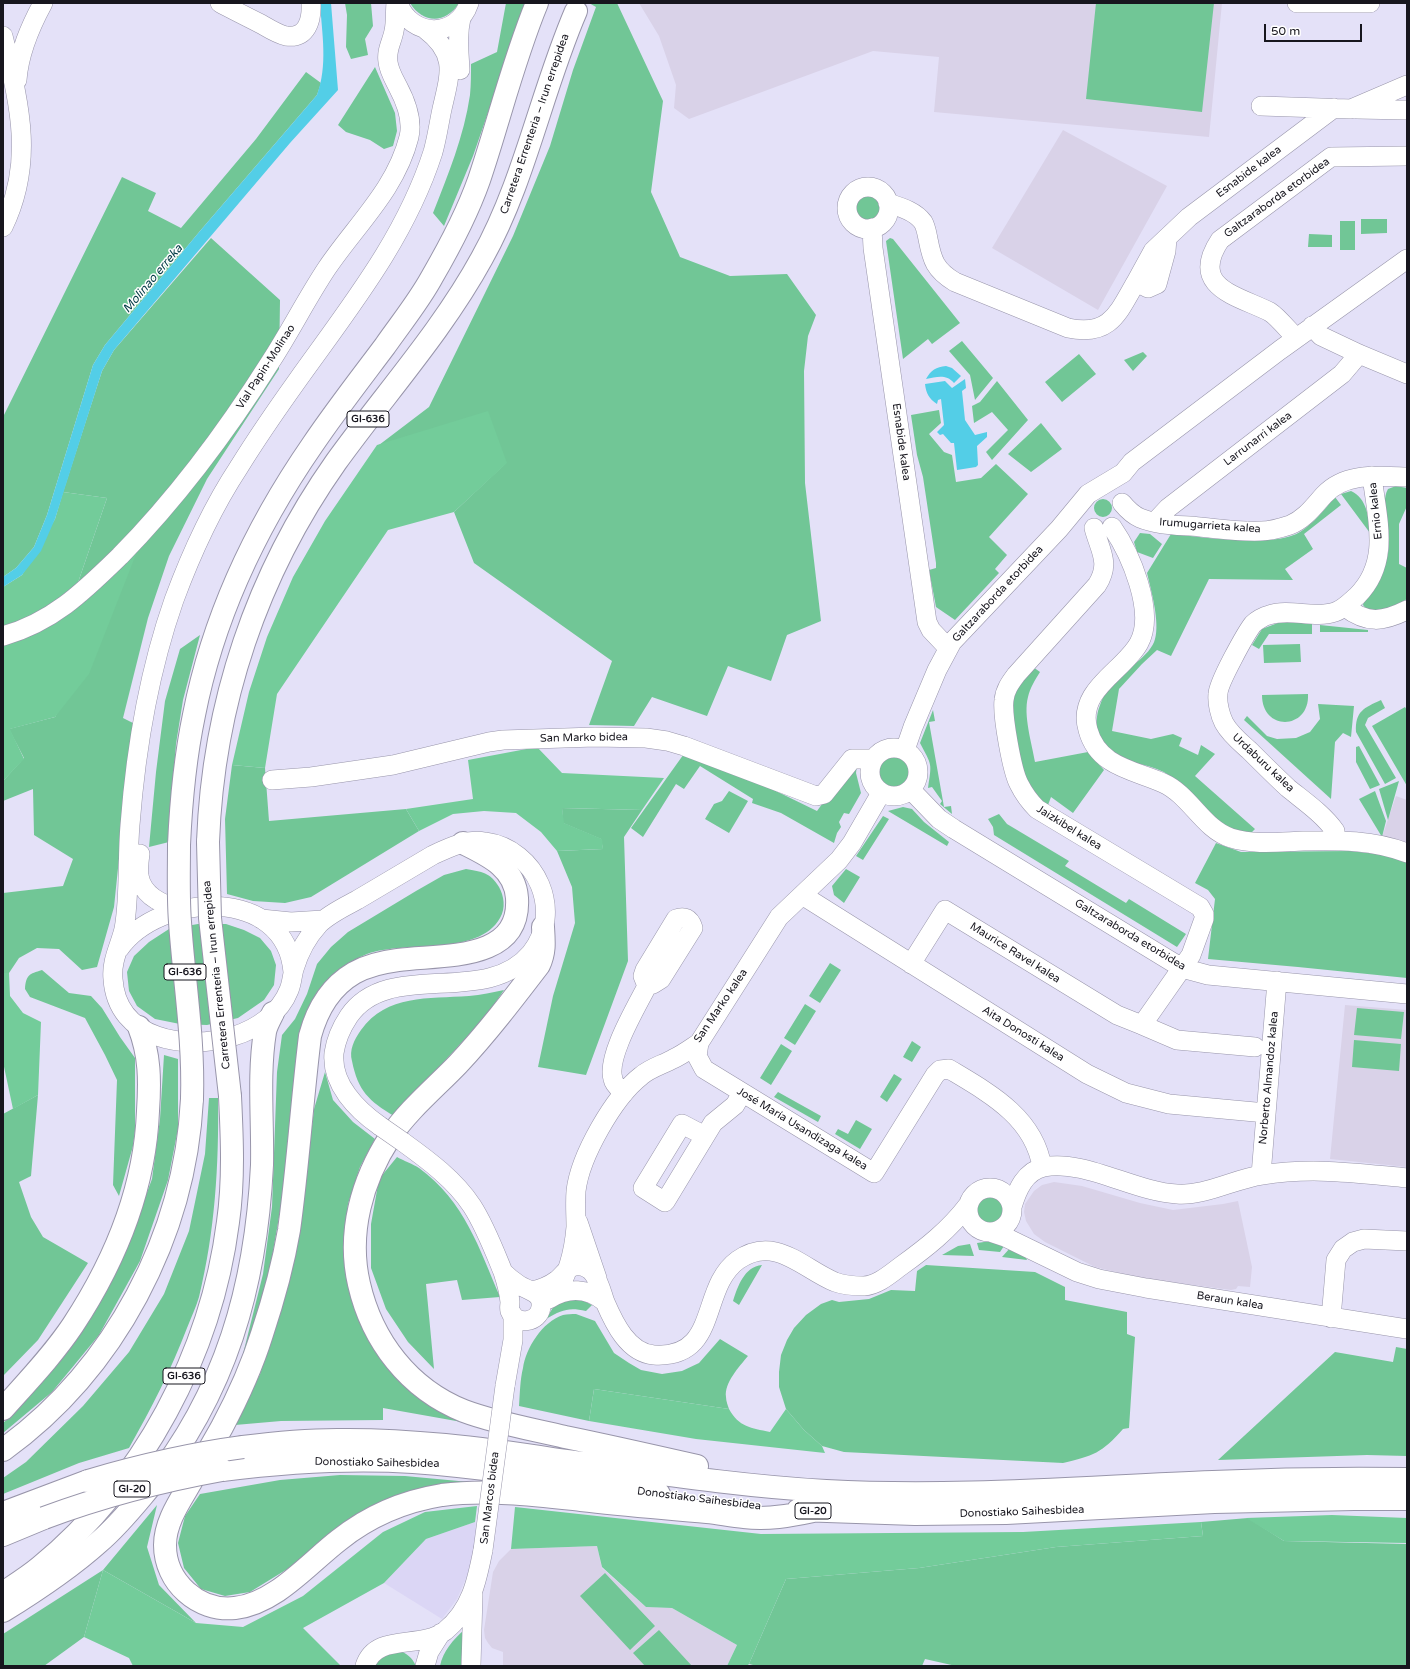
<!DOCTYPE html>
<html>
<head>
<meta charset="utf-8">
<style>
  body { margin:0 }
  #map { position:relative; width:1410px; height:1669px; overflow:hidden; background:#e4e1f8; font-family:"Varela Round",sans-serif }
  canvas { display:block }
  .frame { position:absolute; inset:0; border:4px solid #17161e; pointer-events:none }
  .scale { position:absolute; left:1264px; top:24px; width:98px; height:18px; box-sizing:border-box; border:2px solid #17161e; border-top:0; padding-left:5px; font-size:12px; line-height:14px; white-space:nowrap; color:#17161e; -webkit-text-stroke:3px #fff; paint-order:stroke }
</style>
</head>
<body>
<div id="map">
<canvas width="1410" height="1669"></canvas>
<div class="frame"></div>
<div class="scale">50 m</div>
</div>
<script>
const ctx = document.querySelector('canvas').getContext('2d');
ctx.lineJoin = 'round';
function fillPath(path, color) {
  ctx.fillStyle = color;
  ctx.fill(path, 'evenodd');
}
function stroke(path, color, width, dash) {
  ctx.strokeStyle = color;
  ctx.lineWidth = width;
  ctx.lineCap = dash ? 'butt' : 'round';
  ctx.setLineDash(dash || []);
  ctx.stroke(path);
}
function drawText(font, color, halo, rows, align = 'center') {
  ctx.font = font + ' "Varela Round",sans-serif';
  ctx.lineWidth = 3;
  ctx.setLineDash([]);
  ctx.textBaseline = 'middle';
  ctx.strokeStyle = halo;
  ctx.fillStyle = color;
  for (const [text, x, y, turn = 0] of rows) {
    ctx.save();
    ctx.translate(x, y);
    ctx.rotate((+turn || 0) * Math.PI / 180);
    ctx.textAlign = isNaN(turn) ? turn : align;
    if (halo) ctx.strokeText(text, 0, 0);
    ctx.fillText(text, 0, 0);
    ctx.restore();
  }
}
const built = new Path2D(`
  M475,1522L477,1529L472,1564L457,1599L442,1619L384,1583L426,1539Z`);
const education = new Path2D(`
  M639,3H1222L1209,137L934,112L939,57L873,51L689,119L674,108L676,85L659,36Z
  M1063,130L1167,186L1098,310L992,248Z
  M1396,796L1407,800V845L1382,837Z
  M1345,1005L1407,1010V1167L1330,1159Z
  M1054,1182L1082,1186L1140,1203L1173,1210L1223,1204L1238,1201L1252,1267L1250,1287L1238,1286L1236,1289L1231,1290L1140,1278L1095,1267L1045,1242L1034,1234L1026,1221L1024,1212L1025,1204L1034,1191L1042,1185Z
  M597,1546L602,1568L646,1607L672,1608L737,1645L727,1666H488L503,1665V1652L492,1648L488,1643L485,1638L484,1630L493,1572L499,1561L511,1549Z`);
const green = new Path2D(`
  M345,3H371L373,26L365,39L368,55L351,59L346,47L347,15Z
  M410,3H459C446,24 423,24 410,3Z
  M506,3H526L473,156L444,226L433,213C448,175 464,136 470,95C471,84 471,74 471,64L497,52Z
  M589,3H617L663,101L651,192L680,257L730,276L787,274L816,315L808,336L804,371L805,483L821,621L787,635L771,681L728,666L707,716L652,697L634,726L589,725L612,661L474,563L454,512L506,463L379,445L429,407L513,236L550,146L573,70L596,7Z
  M1096,3H1214L1202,112L1086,99Z
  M375,67L395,113L397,131L393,146L384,149L370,140L346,132L338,125Z
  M306,72L321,83L317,95L200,231L105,345L93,365L47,515L34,547L16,568L3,577V417L122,177L156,193L148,211L181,228L256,139Z
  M855 207a13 13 0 1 1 26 0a13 13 0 1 1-26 0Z
  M1361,219H1387V233L1361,234Z
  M1340,221H1355V250H1340Z
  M1309,234L1332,235V247H1308Z
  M211,238L280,300L279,369L207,479L169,556L148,618L123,718L133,723L114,907L97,967L82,970L59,949L37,948L19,958L9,973H3V893L63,886L73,859L34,835L33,789L3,801V781L24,758L9,729L55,717L141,540L86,601L72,600L107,498L63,492L102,371L114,350Z
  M890,238L893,239L960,323L932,344L928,339L903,359L886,241Z
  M962,341L993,378L975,400L970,375L949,351Z
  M1143,352L1147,356L1133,371L1124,360Z
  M1079,354L1096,374L1062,402L1045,382Z
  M997,381L1028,420L992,460L986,452L1008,430L992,412L974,423L972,406L980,402Z
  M939,410L941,423L929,434L944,452L952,455L956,482L981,478L996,464L1028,494L989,537L1007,555L995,569L999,573L955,620L936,607L929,570L936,568V563L923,477L917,455L911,415Z
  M1041,423L1062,449L1031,472L1008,454Z
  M1396,486L1407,488V506L1399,524V564L1407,568V599C1394,606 1382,614 1367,610L1363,605L1364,601C1373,586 1385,571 1388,553C1392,532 1379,505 1388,489Z
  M1351,491C1367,498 1369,518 1370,533L1341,494Z
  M1335,497L1341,505L1304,534L1313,549L1285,569L1293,580L1209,579L1171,656L1157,650L1142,664L1119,689L1112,731L1151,739L1173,734L1182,738L1179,746L1198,755L1201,745L1215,754L1195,776L1255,829L1248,836C1239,832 1227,830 1220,824C1200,810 1188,787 1167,774C1150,763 1126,765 1111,751C1098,739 1094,729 1098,711C1101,702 1105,691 1111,684C1123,671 1151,656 1155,639C1160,622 1151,590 1147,573L1171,534C1203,537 1274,548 1300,532C1314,523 1324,510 1335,497Z
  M1094 508a9 9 0 1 1 18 0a9 9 0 1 1-18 0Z
  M1140,533L1150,534L1162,544L1153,558L1137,552L1134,542Z
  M1283,621L1312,624V634H1269L1259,649L1252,645L1262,629Z
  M1320,625L1368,630V632H1320Z
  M200,635L183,700L176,744L169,842L149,847L156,772L165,701L180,649Z
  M1300,644L1301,662L1264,663L1263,645Z
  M1029,664L1040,672C1035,680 1030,688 1028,697C1023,715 1032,744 1035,762L1088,752L1104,770L1073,813L1051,797L1048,805L1038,799L1026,782L1009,706Z
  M1308,694C1310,730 1262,732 1262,695Z
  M1381,700L1385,708L1368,718L1365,725L1396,778L1385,784L1356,732C1355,711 1364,708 1381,700Z
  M1318,704L1354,706L1351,737L1343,733L1335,742L1331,799L1244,720L1247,716L1267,736L1277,739L1296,738L1310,732L1320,719Z
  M1405,707L1407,710V786L1372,726Z
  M933,710L935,721L929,722L944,807L951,806L952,814L940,804L942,801L932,787L928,788C932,762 932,766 920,743Z
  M1359,746L1380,785L1370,789L1356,762V747Z
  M686,751L704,756L817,811L841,778L857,765L856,773L861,793L849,814L844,813L839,822L841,827L837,833L834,843L781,813L752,803L753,799L700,766L684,789L676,784L643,837L631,828Z
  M877 771a18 18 0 1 1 36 0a18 18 0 1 1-36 0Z
  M232,765L265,768L269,821L406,809L419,831L311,897L285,903L253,901L227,894L225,819Z
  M1399,781L1388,820L1379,789Z
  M729,791L748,801L729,833L705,819L714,804L722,801Z
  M1375,791L1386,821L1382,837L1359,799Z
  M903,807L912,809L924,822L949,842L947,846L888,811Z
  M562,808L642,810L624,837L628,961L586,1075L538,1067L553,996L575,923L572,887L557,851L603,849L601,839L563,823Z
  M999,814L1007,824L1069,861L1065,866L1126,903L1129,899L1186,934L1177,947L994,835L993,827L988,819Z
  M883,816L889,819L863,860L856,856Z
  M1216,843L1241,852L1350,851L1387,855L1407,862V978L1298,967L1208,959L1215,899L1208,890L1195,883Z
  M466,869C482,872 490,872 499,887C504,896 506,908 500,918C478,957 405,940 367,954C347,962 332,978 318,994L267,1286L239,1370L263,1274L272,1207L277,1072L282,1035L295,1019L307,994L317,964L331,947L348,932L416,891L444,875Z
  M846,869L860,877L844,903L834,895L832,886Z
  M198,924H226L244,930L260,938L271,951L276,965L274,985L264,1000L238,1018L207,1025L180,1024L155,1019L137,1006L129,991L127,972L134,956L149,942L169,929Z
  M830,963L841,970L820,1003L809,996Z
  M42,970L69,993L91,996L102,1008L120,1037L135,1058V1131L133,1146L119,1196L113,1185L117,1080L105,1055L85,1018L30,997L25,989C26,975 29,974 42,970Z
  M504,990L487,1015L394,1116C369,1101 358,1091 352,1061C349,1050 354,1040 361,1030C387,994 428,999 469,996C481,995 493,992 504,990Z
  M805,1004L816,1011L795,1045L784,1038Z
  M1357,1008L1404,1012L1401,1039L1354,1035Z
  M1354,1040L1401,1044L1399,1071L1352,1067Z
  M912,1041L921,1047L912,1062L903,1057Z
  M781,1044L792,1051L771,1085L760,1078Z
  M164,1055L178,1059V1129L168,1180L140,1261L99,1335L52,1392L3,1433V1423L12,1415L46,1378L83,1326L125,1251L152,1179L160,1119Z
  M325,1072L333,1100L353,1122L375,1139L360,1167L348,1204L345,1236L357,1311L473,1424L383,1408V1420L281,1421L235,1425L260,1374L282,1307L300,1230L314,1109Z
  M894,1074L902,1079L887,1102L880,1097Z
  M778,1092L821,1116L818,1122L774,1097Z
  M38,1095L31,1176L19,1182L31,1217L43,1237L88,1263L38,1340L3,1376V1114Z
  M209,1098H218C219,1166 215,1231 199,1297C196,1307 191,1318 187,1328C171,1370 151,1409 129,1448L79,1463L3,1494V1478L26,1462L83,1406L129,1352L164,1294L189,1231L205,1154Z
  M856,1120L872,1129L860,1149L835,1134L838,1129L848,1134Z
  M397,1157C404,1161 413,1164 419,1168C465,1202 479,1248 500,1297L462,1300L457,1280L426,1284L434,1369L408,1342L386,1309L371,1268V1224L379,1179Z
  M974 1209a15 15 0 1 1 30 0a15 15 0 1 1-30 0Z
  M991,1241L1004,1246L1000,1252L979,1250L977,1243Z
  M970,1244L974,1256L942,1255L958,1246Z
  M1010,1248L1025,1256L1027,1260L1002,1257Z
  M762,1265L739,1305L733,1301C738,1286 744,1267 762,1265Z
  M926,1265L1035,1272L1065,1287V1300L1127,1312V1334L1135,1337L1129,1428L1123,1429C1102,1453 1093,1456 1063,1463L844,1452L822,1446L804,1430L786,1409L779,1387V1372L781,1355L787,1340L794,1328L806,1315L821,1304L832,1300L839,1302L869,1299L891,1290L915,1291L917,1271Z
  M564,1298L582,1300L592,1305L586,1311C568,1307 562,1310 546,1319L557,1301Z
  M576,1314L595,1321L614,1353L629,1363L641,1370L662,1374L682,1371L699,1363L720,1339L748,1356C739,1367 724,1383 726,1397C726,1401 728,1406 729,1409L594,1389L589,1421L519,1406C520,1393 520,1380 523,1368C526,1348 542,1322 563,1315C567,1314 572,1314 576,1314Z
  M1396,1347L1407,1349V1456L1367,1455L1218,1460L1335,1352L1393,1362Z
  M340,1475L405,1476L480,1483L347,1520L289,1568L250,1592L225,1596L201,1589L184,1568L178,1543L185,1516L200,1494L280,1480Z
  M157,1505L147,1547L159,1585L196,1623L103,1570L84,1637L44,1666H3V1634L103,1570Z
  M1248,1518L1284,1541L1407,1544V1666H956L925,1659L922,1666H757L749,1664L786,1579L919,1568L1056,1547L1203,1536L1201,1522Z
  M605,1573L655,1626L630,1650L580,1596Z
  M464,1630L461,1666H440C443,1651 453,1640 464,1630Z
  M659,1630L692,1666H645L633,1653Z
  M399,1650C407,1654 412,1657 416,1666H372L376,1659Z`);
const forest = new Path2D(`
  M488,411L507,463L454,512L388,530L277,694L265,768L232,765L249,692L267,637L293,577L325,521L377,445Z
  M63,492L107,498L72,600L86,601L142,539L89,674L55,717L10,729L24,759L3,781V587L22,575L55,519Z
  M537,747L562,773L664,778L642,810L562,808L564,823L602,839L603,849L557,851L541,832L516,813L484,811L453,814L419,831L406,809L473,799L468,760Z
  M3,973H9L10,996L23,1013L41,1022L38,1095L13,1109L3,1062Z
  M594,1389L729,1409C739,1427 751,1428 770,1432L786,1409L804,1430L822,1446L825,1453L696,1439L589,1421Z
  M477,1506L475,1522L426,1539L384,1583L303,1628L341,1666H133L129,1658L84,1637L103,1570L196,1623L243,1627L303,1596L383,1532L425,1512Z
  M515,1507L761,1534L1023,1532L1201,1522L1203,1536L1056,1547L919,1568L786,1579L749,1664L747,1666H727L737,1645L672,1608L646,1607L602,1567L597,1546L511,1549Z
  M1332,1515L1407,1518V1543L1284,1541L1246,1518Z`);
const water = new Path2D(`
  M320,3H331L338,90L290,143L114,350L102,371L55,519L41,551L22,575L3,587V577L16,568L34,547L47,515L93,365L105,345L200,231L317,95C328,65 322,34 320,3Z
  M946,366L952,368L961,376L954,383C946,374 937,377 926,379C931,370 936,367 946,366Z
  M965,379L966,388L962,391L965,420L975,435L987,432V437L977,446L978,465L976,467L957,470L954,443H951L943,434L940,435L937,432L944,425L941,399L938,400L937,404C929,399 926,393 925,384L945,381L952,388Z`);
const minor = new Path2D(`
  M220,3C233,10 247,17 261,24C268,28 277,34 286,36C307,39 312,20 311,3
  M398,3C411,38 457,39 469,3
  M1297,3H1370
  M3,36C19,103 35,161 3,227
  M460,70C459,51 457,36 461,18
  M17,80C19,52 30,27 43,3
  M1261,106L1351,109L1407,85
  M1357,109L1407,110
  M847 208a21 21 0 1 1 42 0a21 21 0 1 1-42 0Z
  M888,203C900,207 915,211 923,222C926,227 927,234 928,239C932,260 935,270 955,282L1068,328C1110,337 1118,313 1136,282
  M872,228L873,248L927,622L931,630L948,648
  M1167,238L1166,251L1157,284L1148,288L1136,282L1153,251L1189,217L1334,108
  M1312,326L1321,336L1359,354L1407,374
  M1296,338C1289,331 1278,317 1270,312C1239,296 1188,288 1220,240L1331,157L1407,156
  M1122,503C1127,509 1133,515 1140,518C1159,526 1181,525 1200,527C1220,529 1241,532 1261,531C1270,531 1281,528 1290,525C1305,519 1314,506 1324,495C1345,472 1379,476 1407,477
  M1155,522L1168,508L1342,374L1359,354
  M1112,527C1130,553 1156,612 1139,643C1124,671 1076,690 1088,730C1098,767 1134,770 1163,783C1190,795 1203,829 1231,838C1254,845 1278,842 1303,841C1338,840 1374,840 1407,853
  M1345,607C1367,624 1383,622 1407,610
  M3,636C53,622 84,591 120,556C178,497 227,431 271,361C291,330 307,298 327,268C356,225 396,189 409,137C413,120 406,102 398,87C394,79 389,71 388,62C386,50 392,42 394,31C396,22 395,12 396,3
  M870 772a24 24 0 1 1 48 0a24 24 0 1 1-48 0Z
  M905,750L913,727L937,670L952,642L1059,529L1088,494L1123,473L1132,462L1280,350L1407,259
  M272,780L311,777L393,765L489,742L503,740L595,737L646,738L667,741L684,746L816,796L824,794L852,759H873
  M911,790L939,819L954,829L1182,968L1208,975L1407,994
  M1329,841L1334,836L1335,831C1323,814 1304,801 1288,788C1275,776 1262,763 1249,750C1240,742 1230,734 1224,723C1220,715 1217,703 1218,694C1218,683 1246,633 1253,624C1256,621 1264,616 1269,615C1290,608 1314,619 1335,612C1344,609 1350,602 1357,596C1391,562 1377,519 1372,476
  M140,854C139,861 138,869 139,876C143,897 163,905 181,909
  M802,895L1087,1074L1126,1093L1169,1104L1266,1113
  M261,919L291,922L323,920
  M119,949C160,891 286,886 293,972
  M911,964L945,910L1117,1015L1142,1025L1191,955L1204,919V914L1200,907L1037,809C1030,802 1024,794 1019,784C1012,771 1002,715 1004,700C1005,690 1010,683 1016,675L1097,585C1111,563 1100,551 1094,528
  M1142,1025L1177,1040L1255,1047
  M699,1043L697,1056L704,1069L874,1173L935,1075L940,1070L949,1069C989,1093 1034,1117 1042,1167
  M624,1093C620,1089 614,1085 613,1079C606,1057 637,1006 647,986L653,984L661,979L693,928C690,918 684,916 676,919L645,970L643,976L647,986
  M380,1126C357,1110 331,1084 334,1053C336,1039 341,1028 349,1016C389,958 486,1008 531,953C564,912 537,849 485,842C467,839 450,847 433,855C408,870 382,885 357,900C344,907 329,914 319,924C308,936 299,952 294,969C292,976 292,983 289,990C280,1013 257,1029 234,1036C186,1051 117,1040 113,979C111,961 120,946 124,929C130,896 127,859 130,825C136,747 148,674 174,600C191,554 212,508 239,467C257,438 277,409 297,381C349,308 405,239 433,152C437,138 439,123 442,109C450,74 458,54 425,29
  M705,1136L682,1124L643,1188L665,1202L713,1123L735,1105L742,1093
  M403,1142C428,1160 455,1180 472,1206C485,1226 494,1250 503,1272C506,1281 509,1292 510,1302C510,1305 509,1308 510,1311C516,1326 539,1323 541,1307C543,1293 529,1291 519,1285C513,1281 508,1277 503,1272
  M1261,1175L1277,981
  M968 1210a22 22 0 1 1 44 0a22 22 0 1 1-44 0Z
  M1012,1207C1017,1190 1025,1171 1044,1167C1084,1159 1135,1192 1177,1194C1206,1196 1234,1179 1262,1175C1311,1167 1358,1173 1407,1178
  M578,1222L597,1278
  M990,1232L1005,1237L1077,1272L1099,1279L1146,1288L1407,1329
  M532,1291C541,1289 549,1286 557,1280C563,1276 567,1267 575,1266C596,1263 600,1288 605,1302C614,1323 628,1353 654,1355C720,1359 699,1288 738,1260C775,1234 803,1269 835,1282C843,1285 855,1286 864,1286C878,1285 890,1274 901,1266C926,1248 949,1230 968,1205
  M554,1296C568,1276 574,1251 576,1227C576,1215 575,1203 576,1191C580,1156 614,1097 641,1076C650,1068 662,1065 673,1059C682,1055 690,1049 699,1043L779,917L839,860L852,843L881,793
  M549,1299C568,1287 588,1288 605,1302
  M1331,1318L1336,1260L1343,1249L1353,1242L1364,1239L1407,1241
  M505,1386L513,1340V1315
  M365,1666C376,1632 420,1650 445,1631C471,1610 477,1581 483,1550
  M425,1666L429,1652L441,1633
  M471,1666L473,1594`);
const major = new Path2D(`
  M208,842C213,704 257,574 336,462C385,394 442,331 482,258C525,181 541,92 576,11
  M179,845C181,801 185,758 194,715C213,618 257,525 313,444C336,410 361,378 385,346C401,323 419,301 432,277C450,246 467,214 479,180C499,121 513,61 537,3
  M3,1450C115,1369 185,1236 192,1099
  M3,1593C15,1585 28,1577 40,1567C143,1482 211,1354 228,1222C234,1180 232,1137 230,1096`);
const highway = new Path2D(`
  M463,843C487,855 515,867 517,898C521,963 440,954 398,960C382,962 368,965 354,973C330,987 317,1010 310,1036C302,1100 298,1166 289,1230C283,1265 273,1301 262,1334C252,1366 238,1397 222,1427C212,1445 201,1463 191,1482C180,1501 165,1522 165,1545C165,1582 198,1612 235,1608C275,1604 309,1563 339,1540C369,1516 405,1501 442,1495C488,1489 536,1495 581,1500C623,1505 665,1508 707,1512C719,1513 731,1516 744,1517C767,1520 790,1516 813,1511
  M543,927C544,942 545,952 539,965C513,999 487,1033 458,1064C436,1087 408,1110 390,1137C362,1180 347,1233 359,1284C372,1341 409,1389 464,1411C496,1423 531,1429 565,1437C609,1446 653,1456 697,1466
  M3,1409C27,1382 53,1355 73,1325C115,1261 145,1188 148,1111C150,1081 150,1055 139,1027
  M243,1447C274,1443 305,1440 337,1440C409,1439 481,1448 553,1459C643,1471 735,1486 826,1491C956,1498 1084,1487 1213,1482C1278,1479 1342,1478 1407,1479
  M222,1470C286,1462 349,1458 413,1462C495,1468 577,1482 659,1494
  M798,1510L915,1514L1006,1513L1214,1502L1354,1499H1407
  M3,1513L88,1481
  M3,1535L44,1518
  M3,1611C37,1590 69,1569 99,1542C118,1526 133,1507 149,1488C226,1393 256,1286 262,1165C263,1122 258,1074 265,1032C266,1026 270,1019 273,1013`);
const minorBridge = new Path2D(`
  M380,1126L403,1142
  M483,1550L505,1386`);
const majorBridge = new Path2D(`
  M208,842L210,918L230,1096
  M179,845C179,870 178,896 180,922C184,981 194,1039 192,1099`);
const highwayBridge = new Path2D(`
  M88,1481C139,1466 190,1454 243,1447
  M44,1518C103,1496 161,1481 222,1470`);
const shields = [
  [368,419,42],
  [185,972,42],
  [184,1376,42],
  [132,1489,36],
  [813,1511,36]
];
const shieldNames = [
  ["GI-636",368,419],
  ["GI-636",185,972],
  ["GI-636",184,1376],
  ["GI-20",132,1489],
  ["GI-20",813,1511]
];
const streetNames = [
  ["Carretera Errenteria – Irun errepidea",535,124,-71],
  ["Esnabide kalea",1249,172,-37],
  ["Galtzaraborda etorbidea",1277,198,-36],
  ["Vial Papin-Molinao",266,367,-57],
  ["Larrunarri kalea",1258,439,-37],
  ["Esnabide kalea",901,442,82],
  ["Ernio kalea",1376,511,-96],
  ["Irumugarrieta kalea",1210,526,4],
  ["Galtzaraborda etorbidea",998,594,-47],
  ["San Marko bidea",584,738,-1],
  ["Urdaburu kalea",1263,763,43],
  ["Jaizkibel kalea",1069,828,32],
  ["Galtzaraborda etorbidea",1130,935,31],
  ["Maurice Ravel kalea",1015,953,32],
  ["Carretera Errenteria – Irun errepidea",217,975,-96],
  ["San Marko kalea",721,1006,-56],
  ["Aita Donosti kalea",1023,1034,32],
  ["Norberto Almandoz kalea",1269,1078,-85],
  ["José María Usandizaga kalea",802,1129,31],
  ["Beraun kalea",1230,1301,9],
  ["Donostiako Saihesbidea",377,1463,1],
  ["San Marcos bidea",490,1498,-83],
  ["Donostiako Saihesbidea",699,1499,7],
  ["Donostiako Saihesbidea",1022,1512,-2]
];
const waterNames = [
  ["Molinao erreka",153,279,-50]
];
fillPath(built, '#dbd6f5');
fillPath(education, '#d9d2e8');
fillPath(green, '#71c696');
fillPath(forest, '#73cc9a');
fillPath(water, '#53cee7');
stroke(minor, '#9895aa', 20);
stroke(major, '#9895aa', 24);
stroke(highway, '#9895aa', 24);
stroke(minor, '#fff', 19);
stroke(major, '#fff', 22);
stroke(highway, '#fff', 22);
stroke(minorBridge, '#9895aa', 20, []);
stroke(majorBridge, '#9895aa', 24, []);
stroke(highwayBridge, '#9895aa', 24, []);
stroke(minorBridge, '#fff', 19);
stroke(majorBridge, '#fff', 22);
stroke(highwayBridge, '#fff', 22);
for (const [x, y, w] of shields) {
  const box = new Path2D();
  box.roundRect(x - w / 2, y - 8, w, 16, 3);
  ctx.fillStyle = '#fff';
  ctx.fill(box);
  stroke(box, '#17161e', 1);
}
drawText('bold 10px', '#17161e', null, shieldNames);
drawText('11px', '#17161e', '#fff', streetNames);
drawText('italic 12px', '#003a44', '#fff', waterNames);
</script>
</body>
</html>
